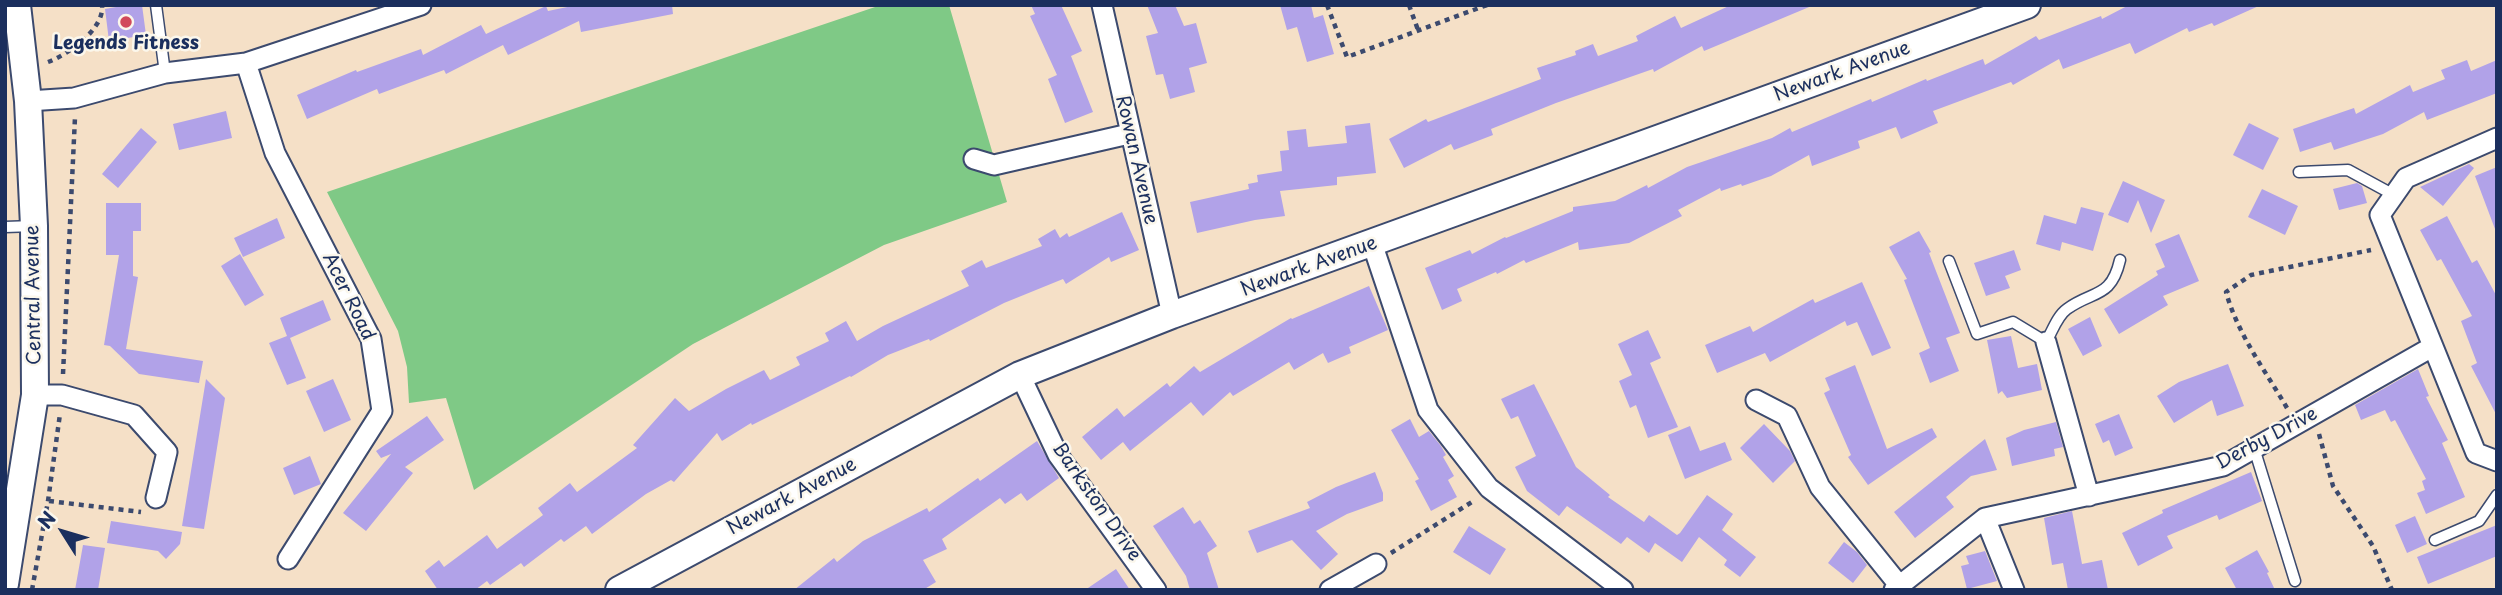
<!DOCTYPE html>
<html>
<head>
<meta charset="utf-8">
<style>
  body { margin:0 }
  #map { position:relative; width:2502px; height:595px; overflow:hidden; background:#f5e0c7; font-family:"Playpen Sans",sans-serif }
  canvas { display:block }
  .frame { position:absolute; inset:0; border:7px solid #1b2f5e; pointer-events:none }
  .north { position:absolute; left:28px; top:497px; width:70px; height:70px; -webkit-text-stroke:5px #fbf7ec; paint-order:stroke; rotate:307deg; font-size:19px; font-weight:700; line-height:28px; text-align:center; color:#1b2f5e }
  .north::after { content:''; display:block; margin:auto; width:24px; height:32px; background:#1b2f5e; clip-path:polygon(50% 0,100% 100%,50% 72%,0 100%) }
</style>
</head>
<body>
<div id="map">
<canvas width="2502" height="595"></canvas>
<div class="frame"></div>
<div class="north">N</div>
</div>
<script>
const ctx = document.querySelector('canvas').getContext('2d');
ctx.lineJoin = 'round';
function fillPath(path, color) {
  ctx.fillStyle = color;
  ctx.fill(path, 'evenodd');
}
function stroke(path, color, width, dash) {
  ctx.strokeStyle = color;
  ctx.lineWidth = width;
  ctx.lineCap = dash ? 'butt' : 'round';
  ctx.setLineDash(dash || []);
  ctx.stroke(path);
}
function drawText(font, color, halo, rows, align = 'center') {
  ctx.font = font + ' "Playpen Sans",sans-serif';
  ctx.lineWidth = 5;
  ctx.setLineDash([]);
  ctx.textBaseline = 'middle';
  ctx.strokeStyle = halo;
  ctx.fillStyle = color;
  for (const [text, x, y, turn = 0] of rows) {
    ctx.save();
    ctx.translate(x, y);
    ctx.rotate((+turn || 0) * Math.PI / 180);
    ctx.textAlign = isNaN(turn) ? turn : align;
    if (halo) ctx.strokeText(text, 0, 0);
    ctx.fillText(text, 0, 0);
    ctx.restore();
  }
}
const green = new Path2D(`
  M881,5H949L1007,202L884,245L693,344L474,490L446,398L409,403L407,367L398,331L327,192Z`);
const building = new Path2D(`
  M127,5H142L146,35L109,41L105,9Z
  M577,5H672L673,14L581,32L579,21L508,55L503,45L446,74L444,70L379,94L377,89L307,119L297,95L356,70L357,72L421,49L423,55L481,25L486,34L546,6L548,11Z
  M1031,5H1061L1082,51L1071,56L1093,112L1065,123L1048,79L1057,75L1030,16L1035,14Z
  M1147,5H1175L1184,26L1196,23L1207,63L1189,68L1195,92L1170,99L1163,74L1156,75L1146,36L1158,33Z
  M1280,5H1311L1314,18L1323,15L1334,54L1307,62L1297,27L1287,30Z
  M1731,5H1814L1704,51L1702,46L1654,72L1653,69L1556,103L1491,129L1493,135L1454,150L1451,144L1404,168L1389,139L1426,119L1428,122L1541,79L1537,68L1576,55L1575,51L1593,44L1598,56L1638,41L1636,36L1675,16L1681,28Z
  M2129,5H2261L2214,26L2212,23L2189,32L2187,28L2135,54L2130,43L2063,69L2059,59L2013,85L2011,82L1933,111L1938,123L1901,139L1896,127L1858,141L1860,148L1812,166L1809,155L1771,176L1742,186L1741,184L1721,191L1720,188L1678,210L1682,216L1629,243L1579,250L1578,242L1526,263L1524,260L1497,274L1496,272L1457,289L1462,301L1442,310L1425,268L1470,250L1472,254L1505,237L1506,238L1573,211V207L1615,201L1647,185L1648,188L1687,167L1772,138L1790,128L1792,132L1871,99L1872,102L1926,79L1927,81L1983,59L1985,65L2036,36L2039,40L2101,16L2102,19Z
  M2467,60L2471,71L2497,60V93L2427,120L2424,112L2383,134L2334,150L2331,142L2300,152L2293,129L2354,108L2356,114L2410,85L2413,92L2445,79L2441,70Z
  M226,111L232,138L179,150L173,124Z
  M1370,123L1376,173L1337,177V185L1280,191L1285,216L1255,220L1197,233L1190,202L1249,189L1248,184L1258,182L1257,175L1282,171L1280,151L1289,150L1287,131L1306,129L1308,147L1347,143L1345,126Z
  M2249,123L2279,138L2263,170L2233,155Z
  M141,128L157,142L118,188L102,174Z
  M2469,164L2474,168L2443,206L2420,187Z
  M2497,167V228L2495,229L2475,176Z
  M2123,181L2165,200L2151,233L2138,200L2128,223L2108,215Z
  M2357,183L2362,186L2367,203L2339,210L2333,189Z
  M2262,189L2298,206L2285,235L2248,217Z
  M106,203H141V231H133V276L138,277L126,349L203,361L199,383L139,374L110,346L104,345L119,255H106Z
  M2081,207L2104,213L2093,251L2062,242L2060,251L2036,244L2044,215L2076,224Z
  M1122,212L1139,250L1111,262L1109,257L1066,284L1063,279L1004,303L930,341L929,339L888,355L851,377L850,376L752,425L751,423L722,441L717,433L674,482L671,480L646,494L592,534L586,526L564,542L561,539L524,567L521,563L490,585L487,581L475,590H438L425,571L439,560L444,567L487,535L497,549L543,515L538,508L570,483L577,492L637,448L633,445L675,398L689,411L726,389L764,370L770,380L800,365L796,357L829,341L825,333L846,321L857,341L883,326L969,286L961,271L982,260L986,268L1042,246L1038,239L1055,229L1060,238L1067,233L1069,237Z
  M2447,216L2472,263L2477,260L2497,297V416L2471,366L2477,363L2461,321L2472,316L2441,259L2437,261L2420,230Z
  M277,218L285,238L243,257L234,238Z
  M1919,231L1931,252L1929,253L1960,333L1946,338L1959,371L1930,383L1919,353L1930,348L1904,280L1907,279L1889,247Z
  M2179,234L2199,281L2163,296L2168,305L2119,334L2104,309L2158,275L2156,271L2165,267L2155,244Z
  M2014,250L2021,270L2005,276L2010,288L1986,296L1974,263Z
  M240,254L264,295L245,306L221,266Z
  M1862,282L1891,348L1872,356L1857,322L1847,326L1845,321L1770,362L1765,353L1717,373L1705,345L1750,326L1753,332L1813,299L1815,303Z
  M1369,286L1388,330L1349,347L1351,353L1328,363L1323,353L1294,370L1289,362L1233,396L1230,392L1203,416L1191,402L1130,451L1123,442L1101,460L1082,437L1117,408L1124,417L1167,383L1170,387L1194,366L1200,372L1291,318L1292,319Z
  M323,300L331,320L290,338L306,378L287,385L269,343L287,336L280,318Z
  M2090,317L2102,346L2083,356L2068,329Z
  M1648,330L1661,358L1650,363L1678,427L1648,438L1636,405L1630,408L1619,381L1632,375L1618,344Z
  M2011,336L2018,368L2037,364L2042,390L2007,398L2002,391L1998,394L1987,340Z
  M2228,364L2244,406L2217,416L2212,400L2174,423L2157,396L2179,382Z
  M1855,365L1887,449L1932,428L1937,437L1868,485L1848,457L1851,455L1824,393L1830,390L1825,378Z
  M2418,369L2429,396L2426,397L2448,440L2442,443L2465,497L2426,514L2417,493L2425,490L2422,481L2426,479L2395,420L2391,422L2385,410L2361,420L2355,405Z
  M206,379L225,398L204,529L182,526Z
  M333,379L351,420L324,432L306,391Z
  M1534,384L1576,467L1610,495L1608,497L1644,522L1649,515L1677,535L1680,533L1707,495L1733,514L1722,530L1756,557L1740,577L1724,565L1727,560L1699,537L1682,562L1655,543L1649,553L1627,537L1621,544L1567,506L1559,516L1527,491L1515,467L1536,456L1518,416L1511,419L1501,399Z
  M2119,414L2133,448L2115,456L2109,440L2103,443L2095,424Z
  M427,416L444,440L405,467L413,473L366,531L343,513L391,454L381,458L376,451Z
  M1410,419L1419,437L1429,431L1441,446L1446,455L1443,457L1454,476L1448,480L1457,497L1431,511L1415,481L1419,479L1391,430Z
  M2056,422L2063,447L2054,449L2055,456L2012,466L2006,438L2024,430Z
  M1764,424L1790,451L1795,461L1773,483L1740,448Z
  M1690,426L1700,451L1725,442L1732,460L1685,479L1668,435Z
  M1985,439L1997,470L1971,476L1946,497L1954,507L1915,538L1894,512Z
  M1037,441L1059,478L1027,501L1021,493L1005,504L1000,498L942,539L947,549L923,560L936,582L923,590H794L834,558L837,562L863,541L927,508L929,512L978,478L980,481Z
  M310,456L321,484L294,495L283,468Z
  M1375,472L1383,493V501L1347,514L1316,531L1338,554L1321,570L1292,540L1257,553L1248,531L1310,508L1307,502L1336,487Z
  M2251,472L2262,501L2219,520L2217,515L2167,536L2173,548L2138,566L2122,533L2163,513L2162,510Z
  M1183,507L1194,524L1200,520L1217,546L1207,553L1219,590H1190L1186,576L1153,526Z
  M2072,511L2082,564L2102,560L2108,590H2068L2063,563L2052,565L2044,518Z
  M2415,516L2427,544L2407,553L2395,525Z
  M111,521L182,532L180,544L166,559L158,551L107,543Z
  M2497,525V556L2428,584L2417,557Z
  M1469,526L1506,549L1490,575L1453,552Z
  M1844,542L1857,552L1867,565L1853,583L1828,563Z
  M83,545L105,548L98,590H75Z
  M2257,550L2269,572L2267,573L2275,590H2237L2225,568Z
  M1985,551L1997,581L1967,589L1961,566L1969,564L1966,556Z
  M1116,569L1130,590H1085Z`);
const path = new Path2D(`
  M1327,5L1347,57L1487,5
  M1409,5L1418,30
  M48,62C67,55 105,29 102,5
  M63,374L75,117
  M2287,408C2265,370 2238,335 2226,292L2251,275L2371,250
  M2319,434L2333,486L2373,546L2392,590
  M49,501L141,512
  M1391,553L1475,500
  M32,590L48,501L60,414`);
const lane = new Path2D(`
  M156,5L165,73
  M2299,172L2348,170L2394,195
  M5,227L34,226
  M1949,261L1977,334L2013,322L2046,342C2052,332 2057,316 2067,309C2093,290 2111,299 2120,260
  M2254,448L2295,581
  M2435,540L2479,521L2497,495`);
const street = new Path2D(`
  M1102,5L1172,315
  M246,63L275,153L371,339L382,411L288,559
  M28,101L74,98L165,73L246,63L421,5
  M2497,138L2406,178L2380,215L2476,453L2497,461
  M974,159L994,165L1129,134
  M1372,243L1428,410L1489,488L1623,590
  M2046,342L2089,496
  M1020,375L1058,455L1156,590
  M35,395H62L134,415L167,452L156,498
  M1756,400L1787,416L1820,487L1899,585
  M1985,518L2014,590
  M1330,590L1376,564
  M1894,590L1985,518L2223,466L2432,347`);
const secondary = new Path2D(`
  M5,584L35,395L34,226L28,101L17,5
  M619,590L1020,375L1172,315L2027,5`);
const markers = [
  [126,22,7,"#d1495b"]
];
const poiNames = [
  ["Legends Fitness",126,44]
];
const streetNames = [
  ["Newark Avenue",1842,72,-20],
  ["Rowan Avenue",1136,160,77],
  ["Newark Avenue",1309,267,-20],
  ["Central Avenue",34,295,-91],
  ["Acer Road",348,297,64],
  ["Derby Drive",2267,439,-28],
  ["Newark Avenue",792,497,-28],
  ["Barkston Drive",1096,502,55]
];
fillPath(green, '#7fc986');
fillPath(building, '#b1a2e8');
stroke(lane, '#3c4a6e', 13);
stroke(street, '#3c4a6e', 23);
stroke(secondary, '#3c4a6e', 30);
stroke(path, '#3c4a6e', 4.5, [5, 5]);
stroke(lane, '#fff', 10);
stroke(street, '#fff', 19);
stroke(secondary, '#fff', 26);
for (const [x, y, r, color] of markers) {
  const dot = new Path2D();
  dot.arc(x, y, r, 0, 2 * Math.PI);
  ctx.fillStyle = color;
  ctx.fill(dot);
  stroke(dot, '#fbf7ec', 2.5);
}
drawText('bold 19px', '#1b2f5e', '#fbf7ec', poiNames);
drawText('19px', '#1b2f5e', '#fbf7ec', streetNames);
</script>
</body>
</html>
